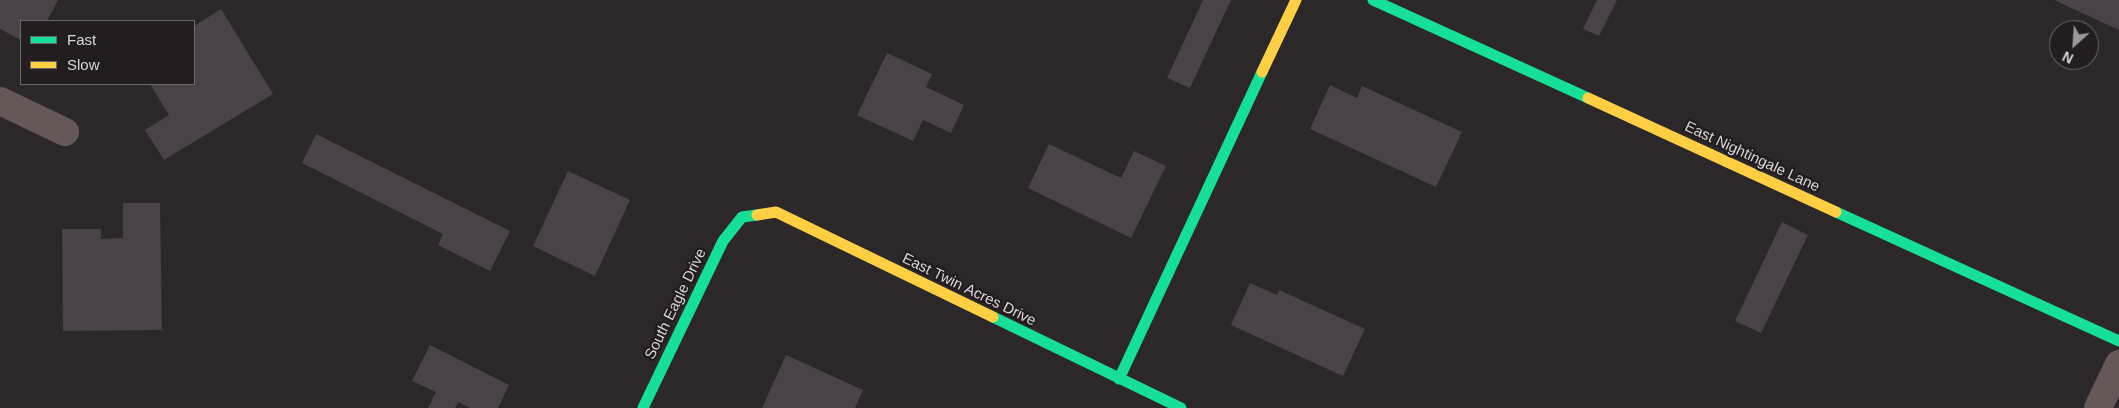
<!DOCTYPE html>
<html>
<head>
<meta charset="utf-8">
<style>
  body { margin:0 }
  #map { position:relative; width:2119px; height:408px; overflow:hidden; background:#2c2829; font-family:Helvetica,sans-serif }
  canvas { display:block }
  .legend { position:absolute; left:20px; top:20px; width:175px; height:65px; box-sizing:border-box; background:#231d1f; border:1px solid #6c6768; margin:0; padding:6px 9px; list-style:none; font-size:15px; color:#d9d5d6 }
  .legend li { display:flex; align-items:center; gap:10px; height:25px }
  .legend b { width:25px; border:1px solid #6c6768 }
  .north { position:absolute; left:2049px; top:20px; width:50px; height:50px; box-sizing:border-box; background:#231d1f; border:1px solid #6c6768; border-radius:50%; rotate:206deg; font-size:14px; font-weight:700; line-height:20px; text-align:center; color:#d9d5d6 }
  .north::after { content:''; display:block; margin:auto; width:18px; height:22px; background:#9c9899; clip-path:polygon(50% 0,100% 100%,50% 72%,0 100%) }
</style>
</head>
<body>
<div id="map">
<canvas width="2119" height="408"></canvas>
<ul class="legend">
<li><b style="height:6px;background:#16e098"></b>Fast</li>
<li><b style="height:6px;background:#ffcf43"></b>Slow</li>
</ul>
<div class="north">N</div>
</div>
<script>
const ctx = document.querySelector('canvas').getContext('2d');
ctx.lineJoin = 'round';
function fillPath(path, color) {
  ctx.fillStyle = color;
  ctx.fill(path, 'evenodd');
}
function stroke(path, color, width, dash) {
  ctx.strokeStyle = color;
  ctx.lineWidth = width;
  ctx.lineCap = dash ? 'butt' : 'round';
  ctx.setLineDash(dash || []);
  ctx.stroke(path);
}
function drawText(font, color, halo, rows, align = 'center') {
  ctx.font = font + ' Helvetica,sans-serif';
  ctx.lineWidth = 5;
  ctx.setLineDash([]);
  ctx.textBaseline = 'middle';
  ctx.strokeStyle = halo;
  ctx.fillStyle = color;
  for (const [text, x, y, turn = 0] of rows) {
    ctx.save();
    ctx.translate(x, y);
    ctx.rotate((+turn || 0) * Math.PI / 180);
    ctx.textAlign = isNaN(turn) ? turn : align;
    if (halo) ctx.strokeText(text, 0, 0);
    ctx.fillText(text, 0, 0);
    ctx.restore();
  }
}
const building = new Path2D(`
  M0,0H58L47,21H21V40L0,29Z
  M1203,0H1231L1190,88L1167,78Z
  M1597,0H1617L1599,36L1583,29Z
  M2054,0H2119V30Z
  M221,9L273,94L164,160L145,130L169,115L150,84H194V26Z
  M887,53L932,74L926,87L964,105L951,133L923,120L913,141L857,115Z
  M1330,85L1357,98L1362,86L1462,132L1436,187L1310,129Z
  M316,134L510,231L490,271L438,245L443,234L302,163Z
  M1049,144L1121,178L1134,151L1166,166L1131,238L1028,188Z
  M568,171L630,200L595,276L533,246Z
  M123,203H160L162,330L63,331L62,229H101V239L123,238Z
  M1782,222L1808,235L1761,333L1735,321Z
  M1250,283L1277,295L1279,290L1365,329L1343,376L1231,325Z
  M430,345L509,385L498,408H470L458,402L455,408H428L436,392L412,381Z
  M786,355L863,390L855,408H762Z`);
const street = new Path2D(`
  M0,101L65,132
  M2098,408L2119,364`);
const fast = new Path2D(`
  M1373,0L1588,98
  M1836,212L2119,341
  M993,317L1181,408
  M1119,379L1262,72
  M643,408L723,241L742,217L757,215`);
const slow = new Path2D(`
  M1262,72L1296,0
  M1588,98L1836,212
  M757,215L776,212L993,317`);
const streetNames = [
  ["East Nightingale Lane",1752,157,25],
  ["East Twin Acres Drive",969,290,26],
  ["South Eagle Drive",676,304,-64]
];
fillPath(building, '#4b4148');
stroke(street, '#655958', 28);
stroke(fast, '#16e098', 11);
stroke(slow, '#ffcf43', 11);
drawText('15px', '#d9d5d6', '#231d1f', streetNames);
</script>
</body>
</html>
